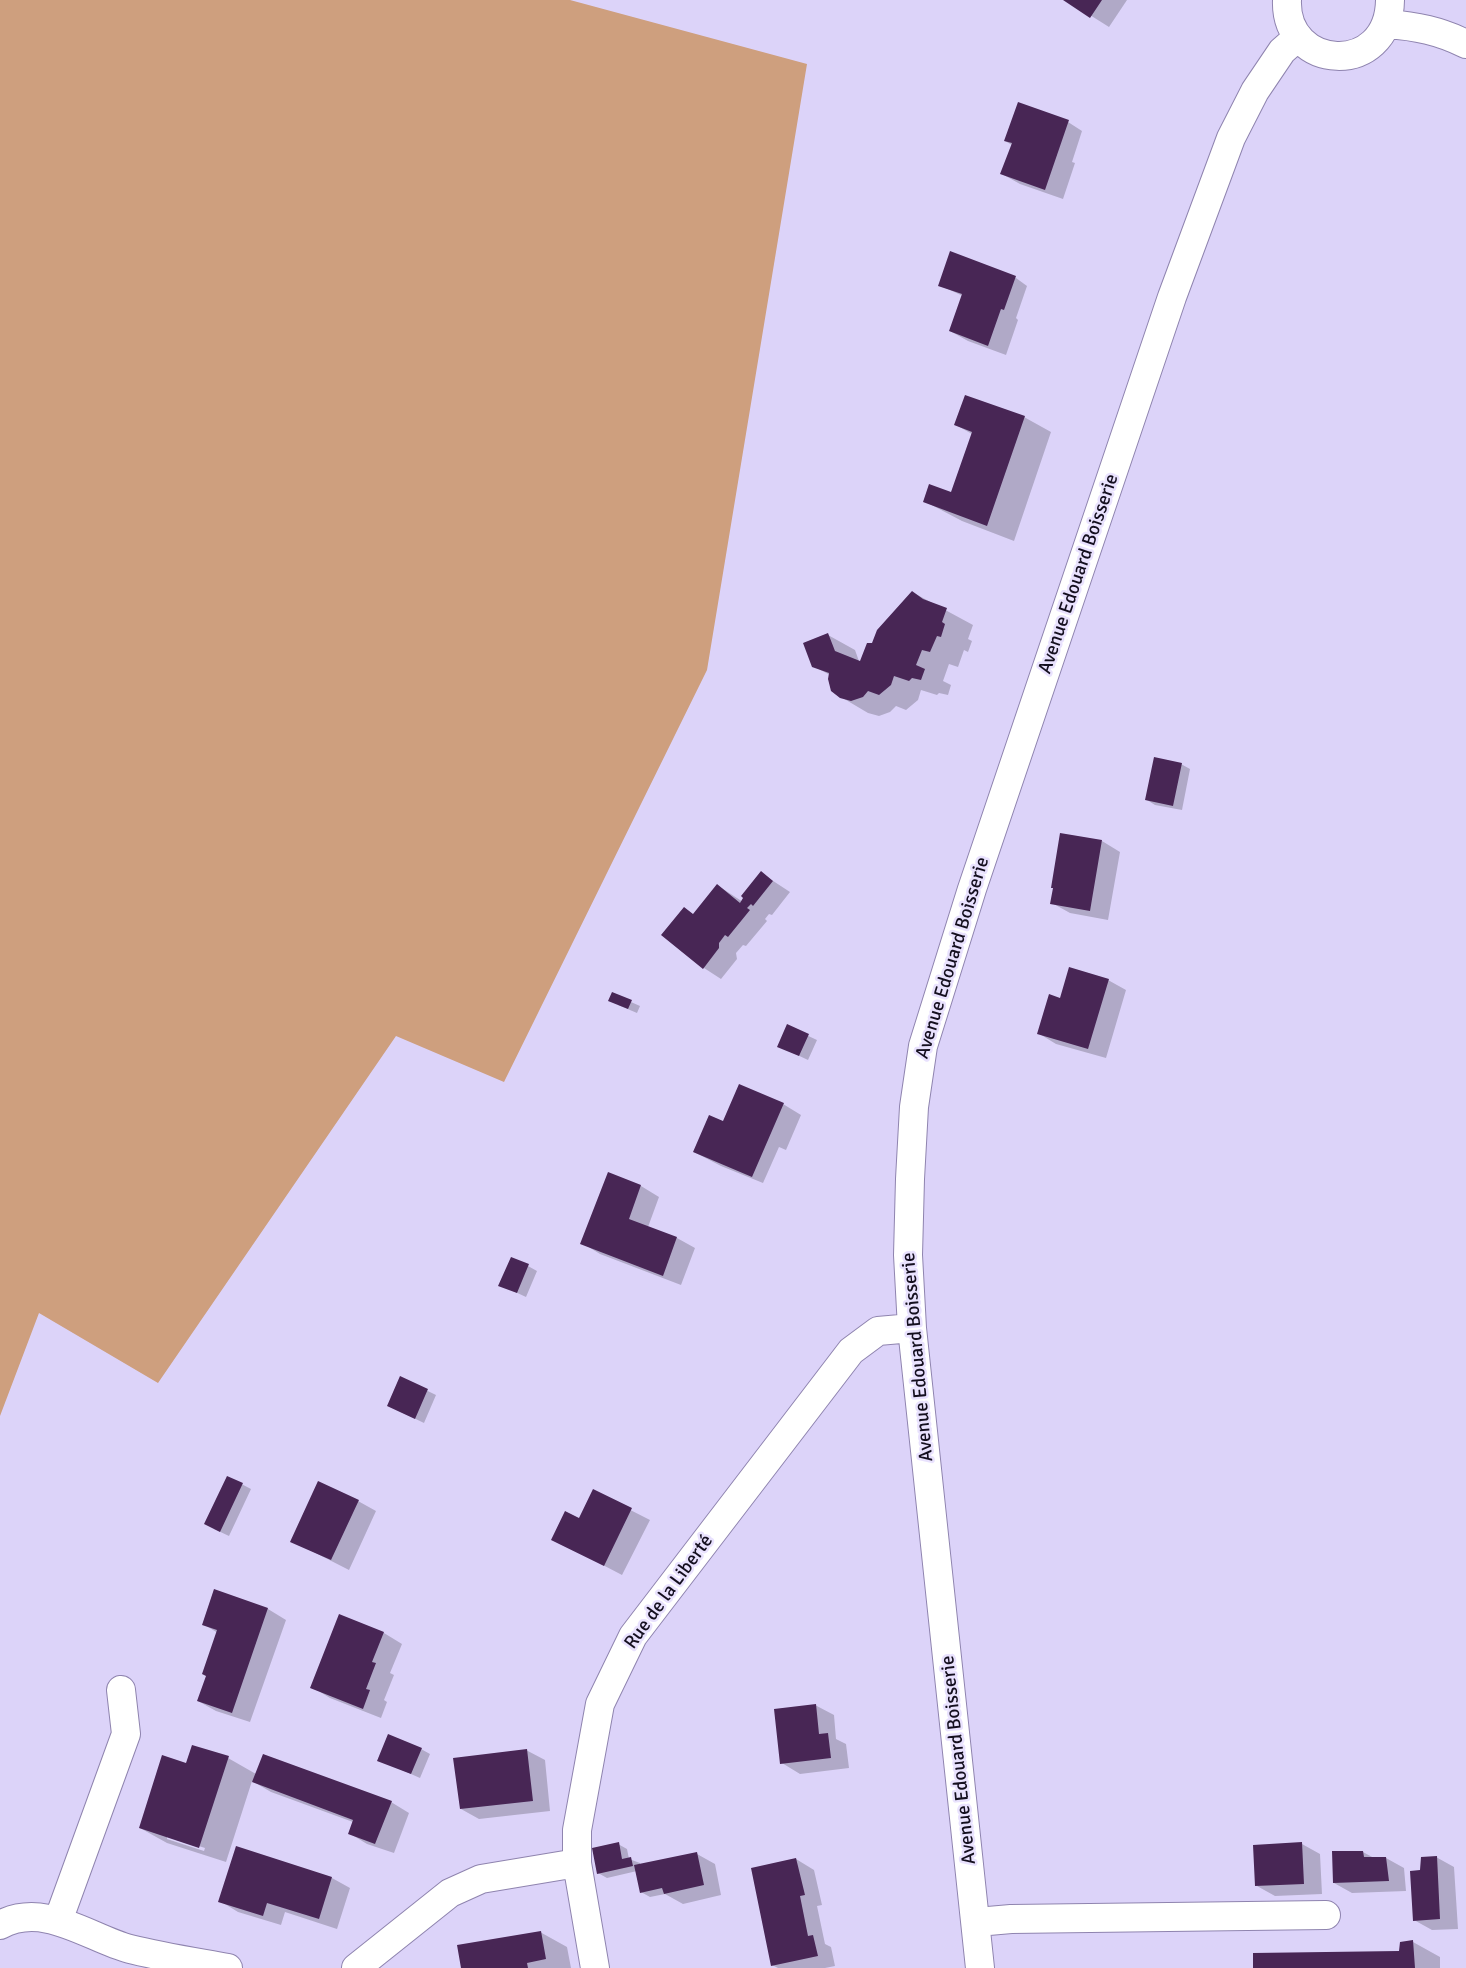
<!DOCTYPE html>
<html>
<head>
<meta charset="utf-8">
<style>
  body { margin:0 }
  canvas { display:block; background:#dcd3f9 }
</style>
</head>
<body>
<canvas width="1466" height="1968"></canvas>
<script>
const ctx = document.querySelector('canvas').getContext('2d');
ctx.lineJoin = 'round';
function fillPath(path, color) {
  ctx.fillStyle = color;
  ctx.fill(path, 'evenodd');
}
function stroke(path, color, width, dash) {
  ctx.strokeStyle = color;
  ctx.lineWidth = width;
  ctx.lineCap = dash ? 'butt' : 'round';
  ctx.setLineDash(dash || []);
  ctx.stroke(path);
}
function drawText(font, color, halo, rows, align = 'center') {
  ctx.font = font + ' Signika,sans-serif';
  ctx.lineWidth = 5;
  ctx.setLineDash([]);
  ctx.textBaseline = 'middle';
  ctx.strokeStyle = halo;
  ctx.fillStyle = color;
  for (const [text, x, y, turn = 0] of rows) {
    ctx.save();
    ctx.translate(x, y);
    ctx.rotate((+turn || 0) * Math.PI / 180);
    ctx.textAlign = isNaN(turn) ? turn : align;
    if (halo) ctx.strokeText(text, 0, 0);
    ctx.fillText(text, 0, 0);
    ctx.restore();
  }
}
const green = new Path2D(`
  M0,0H570L807,64L707,670L504,1082L396,1036L158,1383L39,1313L0,1416Z`);
const shadow = new Path2D(`
  M1066,0H1127L1109,27Z
  M1068,122L1082,131L1072,162L1075,163L1063,199L1020,184L1002,174L1012,145L1005,141Z
  M1010,276L1016,278L1027,286L1016,318L1018,320L1006,355L968,341L950,331L963,296L939,285Z
  M1024,417L1051,432L1014,541L962,521L924,501L952,494L972,434L956,425Z
  M912,592L973,625L968,639L972,641L968,652L964,650L958,667L949,664L943,681L951,685L948,695L939,693L937,695L921,690L918,700L906,710L896,706L890,712L879,716L868,713L841,697L830,675L813,666L828,635L855,650L860,664Z
  M1181,764L1190,769L1182,810L1155,805L1147,800Z
  M1102,841L1120,852L1108,920L1070,913L1052,903L1054,889Z
  M761,873L790,892L772,915L769,914L765,919L767,921L746,946L743,945L736,953L737,959L721,979L704,968L663,935L684,909L694,915L717,885L743,902Z
  M1108,980L1126,990L1106,1058L1056,1044L1038,1033Z
  M631,1002L640,1006L637,1013L618,1005Z
  M787,1026L817,1040L808,1060L778,1046Z
  M783,1104L801,1115L786,1150L779,1147L763,1183L721,1166L694,1152L724,1123Z
  M608,1174L641,1186L659,1197L648,1227L677,1238L695,1248L681,1285L600,1254L582,1243Z
  M528,1266L537,1271L526,1297L500,1285Z
  M401,1378L436,1395L424,1423L397,1410Z
  M228,1477L251,1489L229,1536L214,1529Z
  M593,1491L650,1520L622,1575L553,1539L579,1520Z
  M358,1501L376,1511L349,1570L292,1541Z
  M215,1591L268,1609L286,1620L250,1722L216,1711L198,1701L207,1676L218,1633L203,1624Z
  M340,1616L384,1633L402,1644L390,1673L394,1675L384,1700L387,1702L381,1718L330,1698L312,1687Z
  M815,1705L834,1715L836,1739L846,1744L849,1768L800,1774L782,1763Z
  M421,1749L430,1754L420,1778L379,1760Z
  M526,1750L545,1760L550,1811L479,1819L461,1809Z
  M228,1758L256,1774L391,1802L409,1813L394,1853L367,1844L349,1833L353,1822L271,1792L252,1781L226,1862L167,1843L140,1828ZM167,1836L205,1848L204,1851L167,1839Z
  M618,1844L627,1849L629,1859L640,1863V1865L697,1854L715,1864L721,1895L683,1904L665,1894L650,1897L641,1892L637,1871L607,1878L598,1873Z
  M1302,1844L1320,1854L1322,1894L1275,1896L1257,1886Z
  M237,1848L332,1878L350,1888L337,1929L285,1912L281,1925L238,1912L220,1901Z
  M1333,1852H1363L1374,1858H1386L1404,1868L1406,1891L1352,1893L1334,1883Z
  M1436,1857L1454,1867L1458,1929L1432,1930L1414,1920L1421,1871Z
  M796,1859L814,1870L822,1905L817,1906L825,1944L831,1947L835,1966L825,1968H778L772,1965Z
  M540,1932L567,1947L571,1968H462Z
  M1413,1942L1440,1957V1968H1255L1400,1952Z`);
const building = new Path2D(`
  M1063,0H1102L1090,18Z
  M1018,102L1069,120L1045,190L1000,174L1012,143L1004,141Z
  M950,251L1016,276L1004,310L1001,309L988,346L949,331L962,294L938,286Z
  M965,395L1025,416L987,526L923,502L929,484L951,492L972,432L954,425Z
  M912,591L923,599L947,608L942,622L945,624L941,637L937,636L930,652L922,650L916,665L925,669L921,680L912,678L909,681L894,676L891,685L879,695L868,691L863,697L851,701L840,698L831,691L828,679L829,673L812,667L803,643L828,633L835,651L860,661L867,643H872L877,630Z
  M1154,757L1182,763L1173,806L1145,800Z
  M1060,833L1102,840L1090,911L1050,904L1053,888H1051Z
  M761,871L773,881L753,906L751,904L747,908L750,910L728,937L725,935L719,943V948L703,969L661,935L684,907L693,914L717,884L740,903L743,898L741,896Z
  M1069,967L1109,979L1088,1049L1037,1034L1049,994L1060,998Z
  M612,992L632,1000L628,1009L608,1001Z
  M787,1024L809,1034L799,1056L777,1047Z
  M739,1084L784,1103L752,1177L693,1152L709,1115L723,1121Z
  M608,1172L641,1185L629,1219L677,1237L663,1276L580,1244Z
  M511,1257L529,1264L517,1293L498,1286Z
  M400,1376L428,1389L415,1419L387,1406Z
  M227,1476L243,1483L220,1532L204,1524Z
  M318,1481L359,1500L331,1560L290,1542Z
  M593,1489L632,1508L604,1566L551,1540L565,1511L579,1518Z
  M214,1589L268,1608L232,1713L197,1701L206,1676L202,1674L217,1630L202,1625Z
  M339,1614L384,1632L372,1662L376,1663L366,1689L370,1690L363,1709L310,1688Z
  M816,1704L819,1734L828,1733L831,1758L780,1764L774,1709Z
  M388,1734L422,1748L411,1774L377,1761Z
  M192,1745L229,1756L199,1848L139,1828L162,1755L186,1763Z
  M527,1749L533,1801L460,1809L453,1758Z
  M263,1754L392,1801L375,1844L348,1834L353,1820L252,1782Z
  M619,1842L622,1859L631,1857L633,1866L597,1874L592,1848Z
  M1302,1842L1304,1884L1255,1886L1253,1845Z
  M236,1846L332,1877L319,1919L267,1903L263,1916L218,1902Z
  M1332,1851H1363L1364,1857H1386L1389,1881L1333,1883Z
  M697,1852L704,1885L664,1894L662,1888L640,1893L634,1865Z
  M1437,1856L1440,1919L1413,1921L1410,1871L1420,1870L1421,1857Z
  M796,1858L805,1895L800,1896L808,1936L813,1935L818,1956L771,1966L751,1868Z
  M541,1931L546,1959L527,1963L528,1968H461L457,1945Z
  M1413,1940L1415,1968H1253V1953L1399,1951L1400,1942Z`);
const minor = new Path2D(`
  M1287,0C1284,71 1389,78 1390,0
  M1387,24C1416,26 1440,31 1466,44
  M58,1921L126,1734L121,1690
  M977,1922L1011,1919L1326,1915
  M0,1925C44,1901 89,1938 130,1949C162,1957 195,1962 228,1968
  M356,1968L450,1893L481,1879L577,1863
  M595,1968L577,1863V1830L600,1704L633,1636L851,1351L878,1331L912,1328
  M980,1968L912,1328L908,1255L910,1179L914,1107L923,1046L972,889L1172,297L1231,138L1255,91L1282,51L1298,37`);
const streetNames = [
  ["Avenue Edouard Boisserie",1079,574,-71],
  ["Avenue Edouard Boisserie",953,958,-73],
  ["Avenue Edouard Boisserie",918,1357,-95],
  ["Rue de la Liberté",669,1592,-54],
  ["Avenue Edouard Boisserie",959,1760,-96]
];
fillPath(green, '#ce9f7e');
fillPath(shadow, '#0003');
fillPath(building, '#482655');
stroke(minor, '#8f84af', 30);
stroke(minor, '#fff', 28);
drawText('19px', '#140f1f', '#e9e2fe', streetNames);
</script>
</body>
</html>
